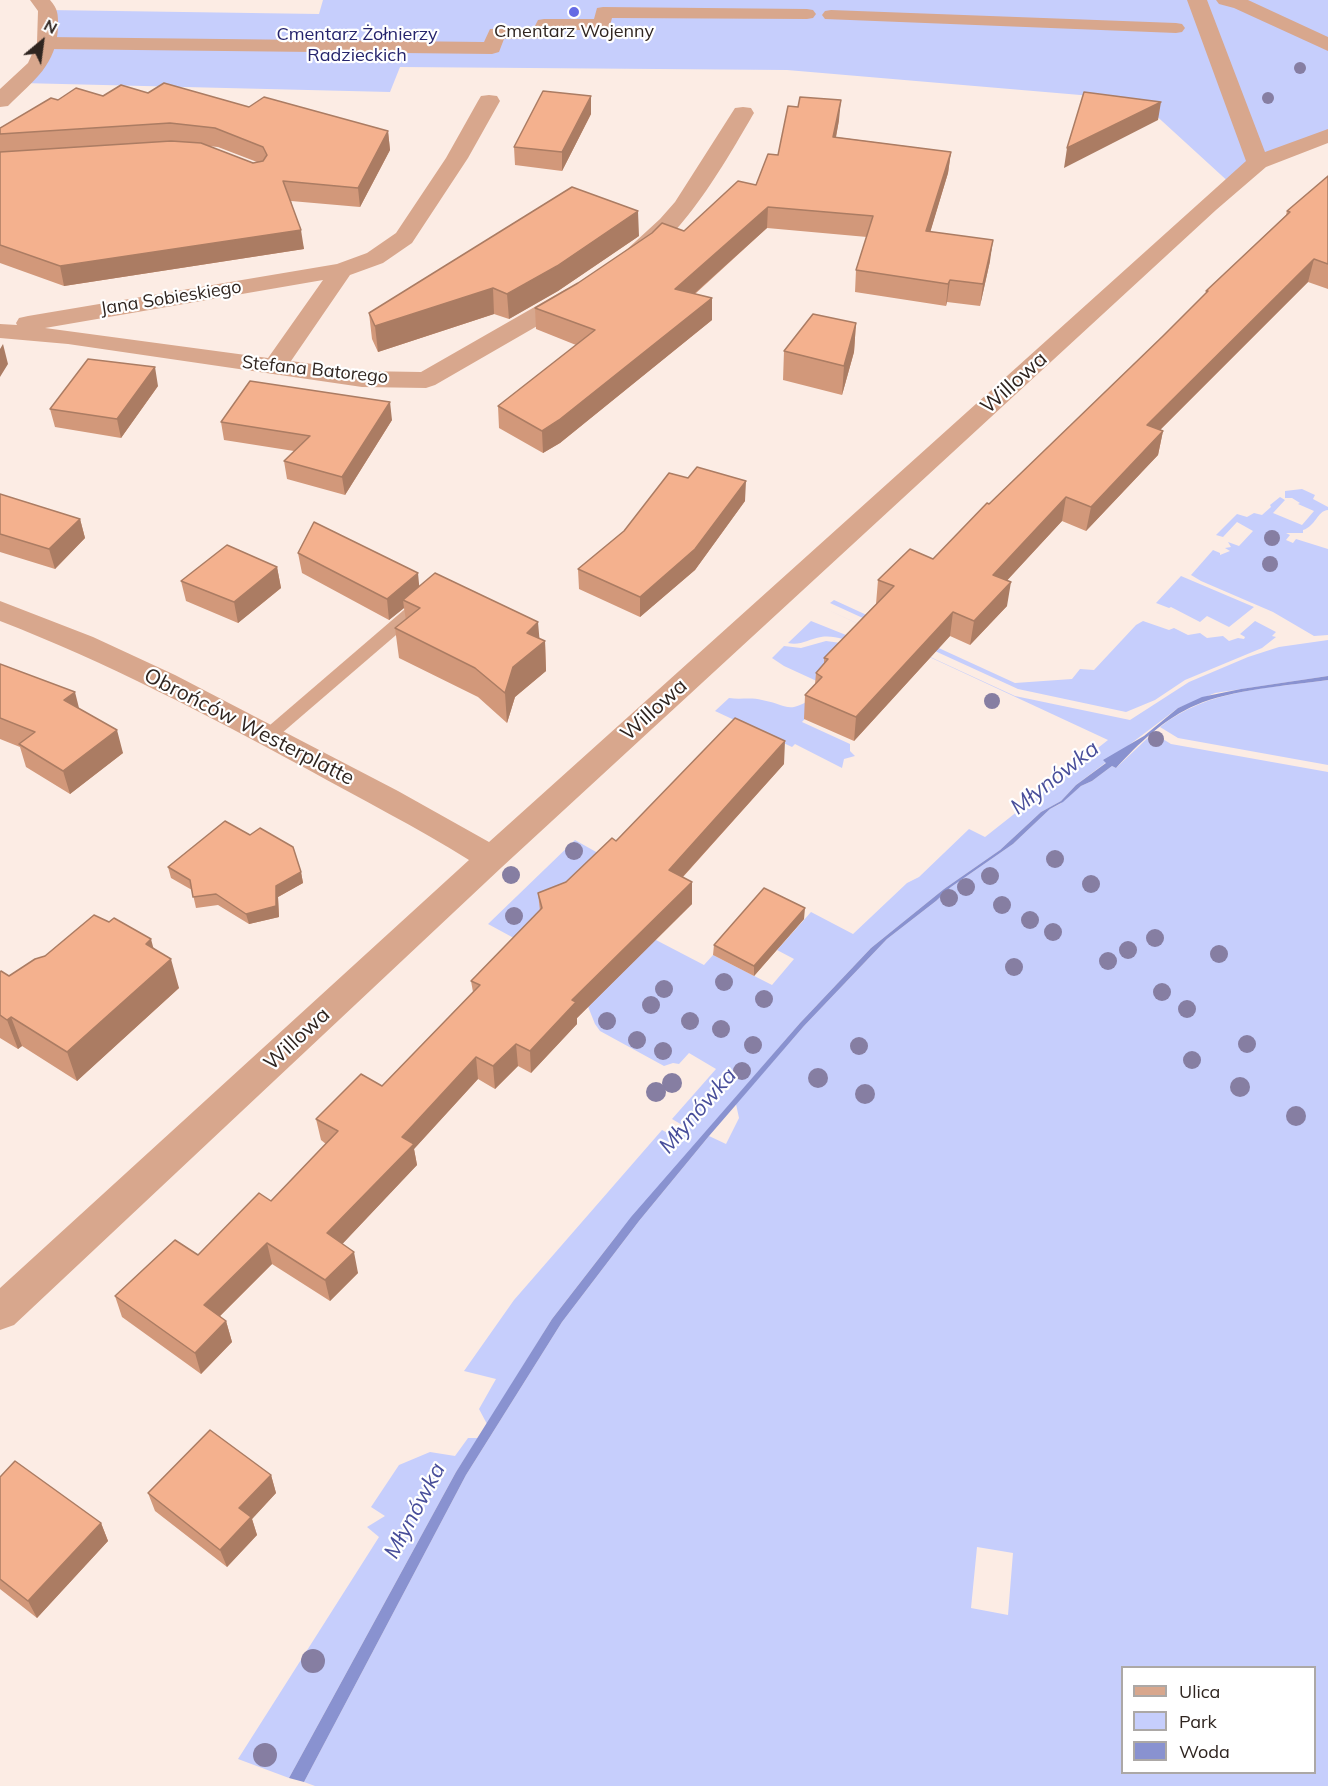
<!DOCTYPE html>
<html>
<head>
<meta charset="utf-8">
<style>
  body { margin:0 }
  #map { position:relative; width:1328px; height:1786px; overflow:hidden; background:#fcece4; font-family:Mulish,sans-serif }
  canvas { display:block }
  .legend { position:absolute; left:1121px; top:1666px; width:195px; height:108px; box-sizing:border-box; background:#fff; border:2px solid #aca8a6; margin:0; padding:8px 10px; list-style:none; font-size:18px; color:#2f2520 }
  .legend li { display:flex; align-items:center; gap:12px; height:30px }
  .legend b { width:30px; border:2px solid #aca8a6 }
  .north { position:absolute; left:12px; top:12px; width:60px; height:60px; -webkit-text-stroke:4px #fff; paint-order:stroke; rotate:29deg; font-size:16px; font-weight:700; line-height:24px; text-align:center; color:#2f2520 }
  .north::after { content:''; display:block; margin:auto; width:21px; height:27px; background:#2f2520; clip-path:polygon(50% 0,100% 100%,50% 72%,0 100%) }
</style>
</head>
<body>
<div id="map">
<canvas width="1328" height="1786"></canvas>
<ul class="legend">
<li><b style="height:8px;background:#d8a78d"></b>Ulica</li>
<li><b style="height:16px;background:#c6cefc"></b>Park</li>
<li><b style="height:16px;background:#8992d0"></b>Woda</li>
</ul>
<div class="north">N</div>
</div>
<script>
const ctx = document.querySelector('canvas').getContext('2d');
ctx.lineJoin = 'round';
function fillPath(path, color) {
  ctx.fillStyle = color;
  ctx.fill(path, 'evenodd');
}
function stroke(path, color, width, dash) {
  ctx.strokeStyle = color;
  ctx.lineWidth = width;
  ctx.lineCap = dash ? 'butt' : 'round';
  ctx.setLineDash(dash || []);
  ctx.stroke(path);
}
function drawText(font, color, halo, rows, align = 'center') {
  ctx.font = font + ' Mulish,sans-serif';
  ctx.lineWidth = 4.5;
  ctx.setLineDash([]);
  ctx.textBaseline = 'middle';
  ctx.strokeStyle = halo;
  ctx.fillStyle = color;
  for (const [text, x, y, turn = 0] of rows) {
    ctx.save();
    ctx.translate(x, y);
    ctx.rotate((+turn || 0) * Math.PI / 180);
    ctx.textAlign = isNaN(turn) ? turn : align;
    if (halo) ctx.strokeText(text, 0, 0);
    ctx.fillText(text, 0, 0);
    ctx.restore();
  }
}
const green = new Path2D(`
  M323,0H1328V136L1258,162L1232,185L1139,100L787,70L400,67L390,92L21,83L37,66L48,10L319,14Z
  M1302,489L1315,495L1313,499L1328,507V510C1317,511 1316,526 1303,530V533H1286L1290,535L1286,540L1293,543L1296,539L1328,549V635L1314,636L1273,612L1201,581L1191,575L1213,550L1220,553V555L1230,551L1225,548L1231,547L1228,542L1239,546L1253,531L1237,522L1223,537L1216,535L1237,514L1247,517L1254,513L1262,515L1271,507L1270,505L1280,497L1285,500L1273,513L1302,525L1314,511L1298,504L1300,503L1292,498H1285V491Z
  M1181,576L1254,607L1229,627L1207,616L1200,622L1171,607L1169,608L1156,603Z
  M834,600L1015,683L1072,679L1080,669L1094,670L1136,625L1143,621L1169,630L1174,628L1188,635L1200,633L1207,638L1223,636L1229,641L1238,638L1244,639L1245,637L1240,634L1255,621L1276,632L1272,636L1276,637L1262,648L1185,680L1155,700L1126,712L1018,689L830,603Z
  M824,608L1015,696L1130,720L1189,682L1248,657L1279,647L1328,640V676L1215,693L1178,708L1076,785L1061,801L1041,812L1000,850L944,889L871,948L800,1023L617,1235L552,1319L487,1424L479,1409L496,1379L464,1371L514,1300L662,1130L679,1139L689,1129L672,1119L716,1069L689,1053L679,1064L673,1063L664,1066L600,1031L595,1024L581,989L604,987L488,924L575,840L612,861L656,940L704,965L713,955L772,985L794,959L777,950L811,912L853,934L907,883L919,877L969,829L985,837L1108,740Z
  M811,621L861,641L859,644C846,640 834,635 821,637C809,639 800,646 788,643Z
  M826,641L841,643L821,683L784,666L772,658L784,646L801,648Z
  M1328,680V765L1178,738L1160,727C1207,689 1271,688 1328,680Z
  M814,697L821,701L802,722L850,744V751L855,756L844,759L842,768L795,744L792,747L715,711L729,698C740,700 751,697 762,700C789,705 787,715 814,697Z
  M1153,733L1171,744L1328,772V1786H315L304,1782L466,1475L562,1322L639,1221L709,1136L726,1144L739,1118L736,1104L804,1026L887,939L936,901L951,887L1013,844L1050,809L1060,804L1081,786L1092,781L1112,766L1116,768ZM977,1547L1013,1553L1008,1615L971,1608ZM1122,1668H1314V1772H1122Z
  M468,1438H478L456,1472L289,1778L238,1759L379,1537L367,1527L385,1516L371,1507L399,1465L430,1452L455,1456Z`);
const water = new Path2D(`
  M1328,676V680C1290,685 1230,690 1196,705C1165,718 1138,744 1116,768L1112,766L1092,781L1081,786L1063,802L1050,809L1013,844L951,887L936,901L887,939L804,1026L709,1136L639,1221L562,1322L466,1475L304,1782L289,1778L456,1472L552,1319L631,1217L800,1023L871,948L944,889L1000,850L1041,812L1061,801L1076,785L1106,763L1103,760L1144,736L1178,708L1202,697L1241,689Z`);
const service = new Path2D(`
  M425,596L431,597L433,601L431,605L275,739L269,741L263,739L260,735L263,731L419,597Z`);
const pedestrian = new Path2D(`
  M603,7L807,9L813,10L816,14L813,18L807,19L612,18L609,29L603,30H552L548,38L504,39L499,52L492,54L47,49L40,47L38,43L40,39L47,37L484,42L490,29L534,28L538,20L544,19H594L597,8Z
  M831,10L1176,23L1182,24L1185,28L1182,32L1176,33L825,19L822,15L825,11Z`);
const minor = new Path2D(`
  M30,0H50C58,9 58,14 58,26C57,65 34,80 8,106L0,107V89L28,63L37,43L38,11Z
  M1187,0H1207L1265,152L1328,129V143L1266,167L1216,210L502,867L14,1325L0,1330V1288L469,860C416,827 361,799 307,769C207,715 106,662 0,621V601L93,637L175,675L398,791L489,842L1246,161Z
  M1216,0H1248L1328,37V51L1234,8L1219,4Z
  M489,95L497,96L500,101L468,158L412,243L383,263L350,275L291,361L362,371L421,372L566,289L575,287L584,289L587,294L584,299L435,385L426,388L362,387L68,344L0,338V324L17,325L16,323L19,318L28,316L337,264L367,253L396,233L446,158L478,101L481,96ZM323,280L268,358L45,328Z
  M743,107L751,108L754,113C735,145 668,268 627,258L623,253L660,219L675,202L735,108Z`);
const trees = [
  [1300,68,6],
  [1268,98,6],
  [1272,538,8],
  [1270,564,8],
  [992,701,8],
  [1156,739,8],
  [574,851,9],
  [1055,859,9],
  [511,875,9],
  [990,876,9],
  [1091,884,9],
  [966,887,9],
  [949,898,9],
  [1002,905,9],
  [514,916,9],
  [1030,920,9],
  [1053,932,9],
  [1155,938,9],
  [1128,950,9],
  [1219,954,9],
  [1108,961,9],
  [1014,967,9],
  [724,982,9],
  [664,989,9],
  [1162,992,9],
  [764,999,9],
  [651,1005,9],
  [1187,1009,9],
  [607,1021,9],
  [690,1021,9],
  [721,1029,9],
  [637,1040,9],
  [1247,1044,9],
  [753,1045,9],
  [859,1046,9],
  [663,1051,9],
  [1192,1060,9],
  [742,1071,9],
  [818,1078,10],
  [672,1083,10],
  [1240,1087,10],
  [656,1092,10],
  [865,1094,10],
  [1296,1116,10],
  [313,1661,12],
  [265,1755,12]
];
const wall = new Path2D(`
  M148,93L249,107L388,131L390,150L360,207L291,201L304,249L64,286L0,263V128L58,100ZM208,146L218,147L257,162L253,163Z
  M591,96V114L562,171L515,165L514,147Z
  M839,120L836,137L951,152L948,173L930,232L990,261L980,306L947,302L946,306L855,292L856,270L867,237L767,228L695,294L712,298V320L560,443L543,453L499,428L498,406L576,345L536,329L535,308L684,231L756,185L778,155Z
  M1328,176V289L1308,282L1160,430L1163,431L1158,455L1086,531L1062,521L1007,580V606L970,645L950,636L854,741L804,719L805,695L815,684L816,673L824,665V658L876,604L878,580L933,559L989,504L1163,336L1206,294V291L1286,215L1287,211Z
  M639,236L558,291L509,319L494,314L378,352L372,339L369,313Z
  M856,323L854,352L842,395L783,380L784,351Z
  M158,386L121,438L55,427L50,409Z
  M392,420L345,495L287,479L284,461L294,451L224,440L221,422Z
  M0,494L80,519L85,538L55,569L0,552Z
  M745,501L695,570L640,617L579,589L578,569L624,531Z
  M298,553L420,586L545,641L546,671L515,697L507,723L478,697L399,658L395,628L406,620L404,608L389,620L302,573Z
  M277,567L281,588L238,623L186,601L181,581Z
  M0,664L79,709L123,753L70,794L26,767L20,747L0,739Z
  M784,764L683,877L692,882V904L577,1018V1024L531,1073L518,1066L495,1089L478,1079L414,1149L417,1165L342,1244L358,1273L330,1301L272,1264L220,1316L226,1321L232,1342L201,1374L122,1317L115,1296L198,1255L271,1201L326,1144L321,1140L316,1119L382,1086L473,992L471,981L540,911L538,893L566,882L616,841Z
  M168,867L301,872L303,883L278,897L279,917L249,924L218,905L196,908L192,890L171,878Z
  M804,919L754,976L713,955L714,945Z
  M154,949L179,988L77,1081L22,1046L18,1049L0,1038V972L9,976Z
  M271,1475L276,1493L252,1519L257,1535L227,1567L155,1511L148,1493Z
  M0,1477L101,1523L108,1541L37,1618L0,1589Z`);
const shadedWall = new Path2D(`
  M591,96V114L562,171V152Z
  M841,100L839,120L832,158L833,137Z
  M1161,102L1158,120L1064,168L1067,148Z
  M388,131L390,150L360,207L358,188Z
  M951,152L948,173L924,253L926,231Z
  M768,207L767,228L675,311V289Z
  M638,211L639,236L558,291L509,319L507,294Z
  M301,230L304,249L64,286L60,266Z
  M993,240L990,261L980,306L983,284Z
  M1314,259L1308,282L1142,448L1147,425Z
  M950,280L947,302L946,306L948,284Z
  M493,288L494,314L378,352L375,326Z
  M712,298V320L560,443L543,453L542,431Z
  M856,323L854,352L842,395L844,366Z
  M3,344L8,364L0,377V349Z
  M155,367L158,386L121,438L117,419Z
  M390,402L392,420L345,495L342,477Z
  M1163,431L1158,455L1086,531L1091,507Z
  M746,481L745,501L695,570L640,617V597Z
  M1066,497L1062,521L990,599L993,575Z
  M80,519L85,538L55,569L49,549Z
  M277,567L281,588L238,623L234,602Z
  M418,573L420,594L403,600L404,608L389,620L387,599Z
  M1011,582L1007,606L970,645L974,621Z
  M953,612L950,636L854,741L856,717Z
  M538,622L540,645L545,641L546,671L515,697L507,723L505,693L513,667L527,633Z
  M75,692L81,716L64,700Z
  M117,730L123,753L70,794L63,771Z
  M785,741L784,764L669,892V870Z
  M301,872L303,883L278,897L279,917L249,924L246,914L276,886Z
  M692,882V904L577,1018V1024L531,1073L530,1051L572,1000Z
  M805,908L804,919L754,976V966Z
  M151,939L159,969L146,944Z
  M171,959L179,988L77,1081L67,1052Z
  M11,1017L22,1046L18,1049L7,1020Z
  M516,1044L518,1066L495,1089L493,1066Z
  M476,1057L478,1079L414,1149L417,1165L332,1255L327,1233L402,1137Z
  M267,1243L272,1264L210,1326L204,1305Z
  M354,1252L358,1273L330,1301L325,1280Z
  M226,1321L232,1342L201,1374L195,1353Z
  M271,1475L276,1493L252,1519L257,1535L227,1567L220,1550L239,1508Z
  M101,1523L108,1541L37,1618L28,1601Z`);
const building = new Path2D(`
  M164,83L249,107L264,97L388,131L358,188L283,181L301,230L60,266L0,245V152L171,141L201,143L253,163L263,161L267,155L263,147L215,128L170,123L0,134V128L51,98L58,100L76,88L103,96L121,85L148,93Z
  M543,91L591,96L562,152L514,147Z
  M1084,92L1161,102L1067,148Z
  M800,97L841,100L833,137L951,152L926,231L993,240L983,284L950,280L948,284L856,270L873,216L768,207L675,289L712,298L559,420L542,431L498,406L595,330L535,308L578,283L652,233L662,223L684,231L738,181L756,185L768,154L778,155L788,106L798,107Z
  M1328,176V264L1314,259L1147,425L1163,431L1091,507L1066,497L993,575L1011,582L974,621L953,612L856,717L805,695L822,677L816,673L828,659L824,658L894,586L878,580L910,549L933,559L987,503L989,504L1163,336L1208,291H1206L1290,212L1287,211Z
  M572,187L638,211L557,266L507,294L493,288L375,326L369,313Z
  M813,314L856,323L844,366L784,351Z
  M88,359L155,367L117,419L50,409Z
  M250,381L390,402L342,477L284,461L310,436L221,422Z
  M697,467L746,481L695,549L640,597L578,569L624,531L669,473L688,478Z
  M0,494L80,519L49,549L0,534Z
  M314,522L418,573L387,599L298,553Z
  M227,545L277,567L234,602L181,581Z
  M435,573L538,622L527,633L545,641L513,667L505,693L475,668L395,628L420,608L403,600Z
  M0,664L75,692L64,700L117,730L63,771L19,744L35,732L0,718Z
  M735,718L785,741L669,870L692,882L572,1000L576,1002L530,1051L516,1044L493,1066L476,1057L402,1137L414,1144L327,1233L354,1252L325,1280L267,1243L204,1305L226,1321L195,1353L115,1296L175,1240L198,1255L259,1193L271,1201L338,1131L316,1119L361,1074L382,1086L480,985L471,981L542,908L538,893L566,882L612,838L616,841Z
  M225,821L250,835L260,828L293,847L301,872L276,886V906L246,914L216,894L193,897L190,880L168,867Z
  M764,888L805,908L754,966L714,945Z
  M94,915L109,922L114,918L151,939L146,944L171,959L67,1052L11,1017L7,1020L0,1015V972L1,971L9,976L35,959L45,956Z
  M210,1430L271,1475L239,1508L251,1517L220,1550L148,1493Z
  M15,1461L101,1523L28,1601L0,1579V1477Z`);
const markers = [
  [574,12,6,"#666be4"]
];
const farPoinames = [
  ["Cmentarz Wojenny",574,32]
];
const farParknames = [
  ["Cmentarz Żołnierzy",357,35],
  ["Radzieckich",357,56]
];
const farStreetnames = [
  ["Jana Sobieskiego",171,298,-9],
  ["Stefana Batorego",315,370,6]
];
const streetNames = [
  ["Willowa",1014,383,-42],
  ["Willowa",654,710,-42],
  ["Obrońców Westerplatte",249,727,27],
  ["Willowa",297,1039,-43]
];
const waterNames = [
  ["Młynówka",1055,778,-38],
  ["Młynówka",698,1111,-49],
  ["Młynówka",415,1511,-62]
];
fillPath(green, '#c6cefc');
fillPath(water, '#8992d0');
fillPath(service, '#d8a78d');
fillPath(pedestrian, '#d8a78d');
fillPath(minor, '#d8a78d');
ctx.fillStyle = '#867ea2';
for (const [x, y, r] of trees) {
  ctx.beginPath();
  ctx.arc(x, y, r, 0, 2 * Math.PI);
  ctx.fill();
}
fillPath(wall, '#d2987a');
fillPath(shadedWall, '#ab7c63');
fillPath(building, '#f4b18e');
stroke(building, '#ab7c63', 1.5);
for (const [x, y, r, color] of markers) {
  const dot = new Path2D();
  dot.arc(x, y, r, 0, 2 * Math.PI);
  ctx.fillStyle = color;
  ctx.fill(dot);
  stroke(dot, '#fff', 2);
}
drawText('18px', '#2f2520', '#fff', farPoinames);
drawText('18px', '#25246c', '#fff', farParknames);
drawText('18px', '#2f2520', '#fff', farStreetnames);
drawText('21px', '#2f2520', '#fff', streetNames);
drawText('italic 22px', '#484e9a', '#fff', waterNames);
</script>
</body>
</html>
